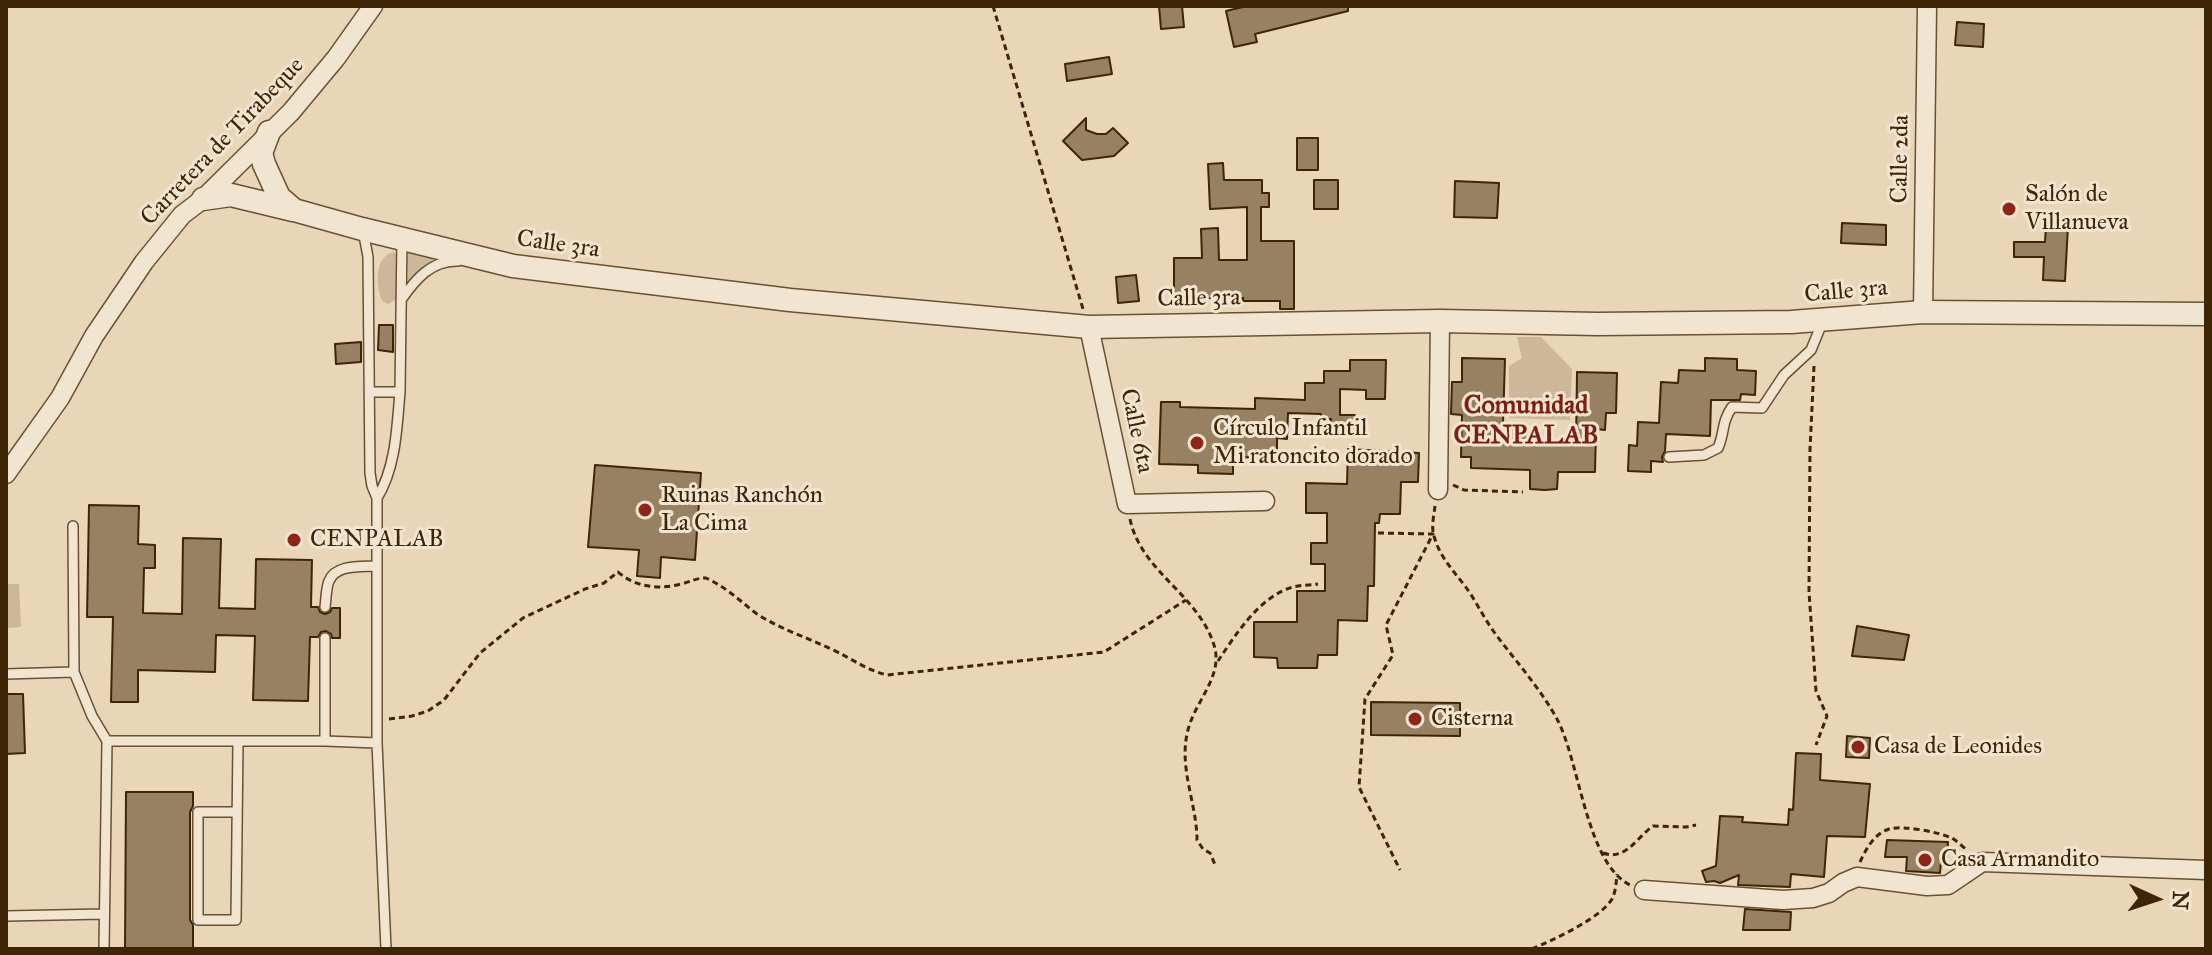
<!DOCTYPE html>
<html>
<head>
<meta charset="utf-8">
<style>
  body { margin:0 }
  #map { position:relative; width:2212px; height:955px; overflow:hidden; background:#e9d5b8; font-family:"IM FELL Great Primer",serif }
  canvas { display:block }
  .frame { position:absolute; inset:0; border:8px solid #3e2505; pointer-events:none }
  .north { position:absolute; left:2116px; top:859px; width:80px; height:80px; -webkit-text-stroke:6px #f1e4d1; paint-order:stroke; rotate:93deg; font-size:22px; font-weight:700; line-height:32px; text-align:center; color:#3e2505 }
  .north::after { content:''; display:block; margin:auto; width:28px; height:36px; background:#3e2505; clip-path:polygon(50% 0,100% 100%,50% 72%,0 100%) }
</style>
</head>
<body>
<div id="map">
<canvas width="2212" height="955"></canvas>
<div class="frame"></div>
<div class="north">N</div>
</div>
<script>
const ctx = document.querySelector('canvas').getContext('2d');
ctx.lineJoin = 'round';
function fillPath(path, color) {
  ctx.fillStyle = color;
  ctx.fill(path, 'evenodd');
}
function stroke(path, color, width, dash) {
  ctx.strokeStyle = color;
  ctx.lineWidth = width;
  ctx.lineCap = dash ? 'butt' : 'round';
  ctx.setLineDash(dash || []);
  ctx.stroke(path);
}
function drawText(font, color, halo, rows, align = 'center') {
  ctx.font = font + ' "IM FELL Great Primer",serif';
  ctx.lineWidth = 6;
  ctx.setLineDash([]);
  ctx.textBaseline = 'middle';
  ctx.strokeStyle = halo;
  ctx.fillStyle = color;
  for (const [text, x, y, turn = 0] of rows) {
    ctx.save();
    ctx.translate(x, y);
    ctx.rotate((+turn || 0) * Math.PI / 180);
    ctx.textAlign = isNaN(turn) ? turn : align;
    if (halo) ctx.strokeText(text, 0, 0);
    ctx.fillText(text, 0, 0);
    ctx.restore();
  }
}
const green = new Path2D(`
  M408,250L438,254L408,287Z
  M394,252L396,255L397,298L389,304L383,302C375,287 374,256 394,252Z
  M1517,337H1541L1572,369L1570,420L1509,418V366L1522,358Z
  M6,584H19L21,627L6,628Z`);
const building = new Path2D(`
  M1159,6H1182L1184,27L1161,29Z
  M1247,6H1348V11L1255,34L1257,42L1234,47L1226,11Z
  M1957,22L1984,24L1983,47L1955,45Z
  M1109,57L1112,74L1067,81L1065,64Z
  M1086,118V130L1097,134H1106L1113,128L1128,143L1114,156L1082,160L1063,141Z
  M1297,138H1318V170H1297Z
  M1223,163L1224,180H1262V193H1269V207H1261V241H1294V309H1280V301H1243V298H1174V258H1202L1201,229L1218,228L1219,260H1247V207L1210,209L1208,164Z
  M1314,180H1338V209H1314Z
  M1455,181L1499,183L1497,218L1454,217Z
  M1842,223L1886,225V245L1841,243Z
  M2046,225L2068,226L2065,281L2043,280L2044,257H2014V242H2045Z
  M1136,275L1139,301L1118,303L1116,277Z
  M379,325H393V352L378,350Z
  M361,342V362L336,364L335,344Z
  M1462,358L1505,359L1503,423H1517L1516,434H1528V443L1576,444L1577,372L1617,373L1616,413H1606L1605,430L1596,429L1595,472H1558L1557,489L1545,490L1530,489V470L1471,468V457H1461L1462,415L1451,414L1452,382H1462Z
  M1705,358L1737,359V370L1756,371L1755,395L1741,394L1740,400H1711L1710,436L1666,434L1665,451L1662,457L1663,462L1651,461V472L1628,471L1629,445L1637,446L1638,422L1659,423L1661,382L1678,383L1679,370L1705,371Z
  M1350,360H1386L1385,399H1366V390L1340,389V415H1355V436H1331V419H1321V414L1288,413L1287,439L1277,438V458L1233,457V474L1198,473V465L1159,464L1161,402H1180V407L1255,409V398L1305,400V383H1324V371H1350Z
  M1348,449L1419,453L1418,482H1401L1400,514H1380L1379,523H1375L1374,586H1368L1367,621L1338,620L1337,655H1318L1317,668H1278L1277,658L1254,657V622H1297V591H1325V564H1311V543H1327V513H1306V483L1347,484Z
  M595,465L701,473L695,560L661,557L660,578L637,576L639,550L588,547Z
  M89,505L139,506L138,544L155,545V568H144L143,613L182,614L183,538L221,539L219,608L255,609L256,559L312,560L311,607H318L320,612L325,614L330,612L332,608H340V638H332L331,634L326,631L321,632L318,637H310L308,701L253,700L255,636L216,635L215,672L138,670V702H111L113,617H87Z
  M1857,626L1909,635L1904,660L1852,656Z
  M6,694H23L25,753L6,754Z
  M1371,702L1460,703V736L1371,735Z
  M1847,736L1870,738L1869,758L1846,757Z
  M1796,753L1821,754L1820,780L1870,784L1865,837L1827,836L1824,877L1791,874L1790,887L1738,885L1739,875L1720,883L1714,881L1706,882L1702,871L1716,866L1720,816L1743,817L1742,822L1788,825L1789,809L1793,810Z
  M126,792H193V806L190,812V920L193,925V949H125Z
  M1887,840L1948,842L1947,858L1941,862L1940,873L1906,871L1907,857H1885Z
  M1745,909L1791,912L1790,930H1743Z`);
const path = new Path2D(`
  M993,6L1083,309
  M1814,366L1810,449L1809,592L1816,691L1827,716L1816,745
  M1453,485L1464,490L1523,492
  M1435,506C1434,515 1431,527 1434,536C1440,559 1457,574 1470,593C1480,609 1488,625 1500,640C1520,666 1541,690 1557,719C1580,762 1586,863 1630,885
  M1130,519C1141,572 1198,594 1214,645C1224,676 1195,701 1188,730C1178,767 1197,804 1197,840L1203,849L1210,853L1216,867
  M1378,533L1433,534L1386,625L1393,655L1365,699L1359,787L1400,870
  M1218,661C1236,634 1260,596 1293,587C1301,585 1310,585 1318,584
  M389,719L412,716L428,711L444,700L480,653L523,618L585,589L604,583L618,572C635,587 658,590 681,584C690,582 696,578 706,578C726,587 740,601 757,614C780,629 806,637 831,649C851,658 864,669 887,675L1104,652L1186,600
  M1603,853C1626,861 1636,838 1653,826L1686,827L1696,825
  M1860,862C1866,849 1874,834 1889,829C1903,825 1938,832 1952,838C1957,841 1962,846 1967,850
  M1532,949C1553,940 1601,918 1612,899C1616,891 1616,883 1617,874`);
const service = new Path2D(`
  M363,230L368,257L370,473L372,486L377,498V743L386,949
  M401,300C415,280 431,260 458,261
  M370,392H400
  M1669,457L1704,455L1718,448C1725,432 1721,423 1732,407L1762,408L1784,375L1811,350L1822,323
  M377,498C396,468 397,426 400,392L402,238
  M73,526L74,672L92,716L107,741
  M325,607C326,600 326,588 329,581C336,564 361,567 376,566
  M325,638V741
  M6,674L74,672
  M237,812H198V920H236L238,741
  M6,916L103,914
  M104,949L107,741H325L377,743`);
const minor = new Path2D(`
  M1923,312L1927,6
  M1089,327L1127,504L1265,501
  M6,474L60,398L94,336L144,262L182,215L203,199L291,112L336,58L373,6
  M1438,490L1440,321
  M1644,890L1783,900L1813,898L1829,893L1843,883L1857,877L1927,886L1948,885L1982,862L2206,870`);
const tertiary = new Path2D(`
  M269,132L261,153L264,164L279,197L294,210L362,229L513,266L790,300L1089,327L1440,321L1598,324L1791,322L1923,312L2206,314
  M203,199L231,195L293,210`);
const markers = [
  [2009,209,8,"#8f2418"],
  [1197,443,8,"#8f2418"],
  [645,510,8,"#8f2418"],
  [294,540,8,"#8f2418"],
  [1415,719,8,"#8f2418"],
  [1858,747,8,"#8f2418"],
  [1925,860,8,"#8f2418"]
];
const streetNames = [
  ["Carretera de Tirabeque",223,142,-46],
  ["Calle 2da",1901,159,-89],
  ["Calle 3ra",558,245,8],
  ["Calle 3ra",1846,292,-5],
  ["Calle 3ra",1199,299,-1],
  ["Calle 6ta",1136,431,78]
];
const poiNames = [
  ["Salón de",2025,195],
  ["Villanueva",2025,223],
  ["Círculo Infantil",1213,429],
  ["Mi ratoncito dorado",1213,457],
  ["Ruinas Ranchón",661,496],
  ["La Cima",661,524],
  ["CENPALAB",310,540],
  ["Cisterna",1431,719],
  ["Casa de Leonides",1874,747],
  ["Casa Armandito",1941,860]
];
const neighbourhoodNames = [
  ["Comunidad",1526,407],
  ["CENPALAB",1526,437]
];
fillPath(green, '#ccb79a');
fillPath(building, '#978162');
stroke(building, '#3e2505', 2);
stroke(service, '#695132', 12);
stroke(minor, '#695132', 21);
stroke(tertiary, '#695132', 25);
stroke(path, '#3e2505', 3, [6, 4]);
stroke(service, '#f1e4d1', 9);
stroke(minor, '#f1e4d1', 18);
stroke(tertiary, '#f1e4d1', 22);
for (const [x, y, r, color] of markers) {
  const dot = new Path2D();
  dot.arc(x, y, r, 0, 2 * Math.PI);
  ctx.fillStyle = color;
  ctx.fill(dot);
  stroke(dot, '#f1e4d1', 3);
}
drawText('24px', '#3e2505', '#f1e4d1', streetNames);
drawText('24px', '#3e2505', '#f1e4d1', poiNames, 'left');
drawText('bold 26px', '#7a1f14', '#f1e4d1', neighbourhoodNames);
</script>
</body>
</html>
